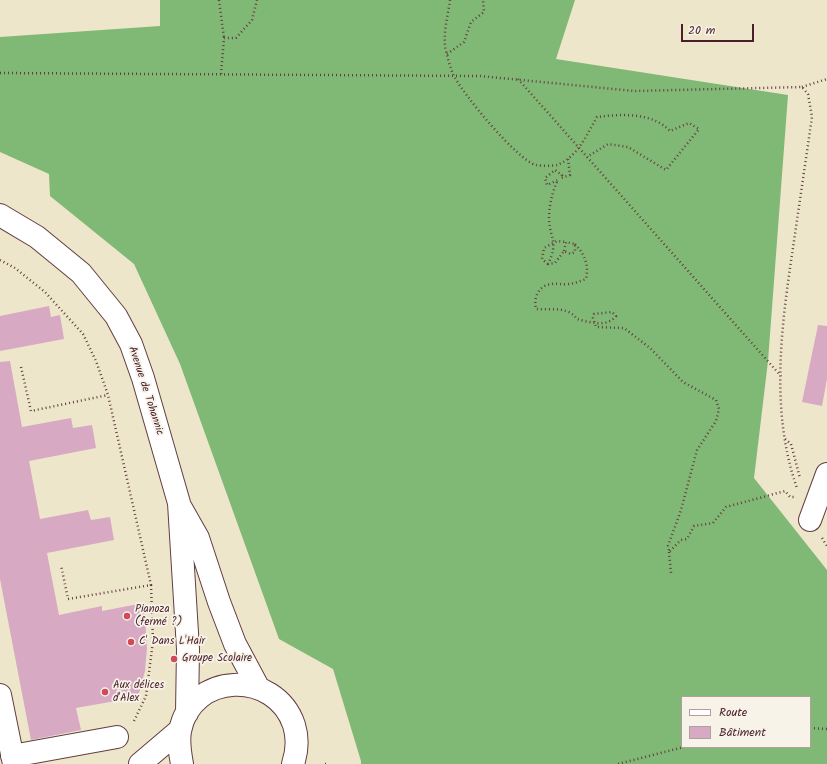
<!DOCTYPE html>
<html>
<head>
<meta charset="utf-8">
<style>
  body { margin:0 }
  #map { position:relative; width:827px; height:764px; overflow:hidden; background:#eee6ca; font-family:Kalam,sans-serif }
  canvas { display:block }
  .legend { position:absolute; left:681px; top:696px; width:130px; height:52px; box-sizing:border-box; background:#f7f3e8; border:1px solid #b29e9c; margin:0; padding:5px 7px; list-style:none; font-size:12px; color:#4a1f2b }
  .legend li { display:flex; align-items:center; gap:8px; height:20px }
  .legend b { width:20px; border:1px solid #b29e9c }
  .scale { position:absolute; left:681px; top:24px; width:73px; height:18px; box-sizing:border-box; border:2px solid #4a1f2b; border-top:0; padding-left:5px; font-size:12px; line-height:14px; white-space:nowrap; color:#4a1f2b; -webkit-text-stroke:3px #f7f3e8; paint-order:stroke }
</style>
</head>
<body>
<div id="map">
<canvas width="827" height="764"></canvas>
<ul class="legend">
<li><b style="height:5px;background:#fff"></b>Route</li>
<li><b style="height:11px;background:#d7a9c2"></b>Bâtiment</li>
</ul>
<div class="scale">20 m</div>
</div>
<script>
const ctx = document.querySelector('canvas').getContext('2d');
ctx.lineJoin = 'round';
function fillPath(path, color) {
  ctx.fillStyle = color;
  ctx.fill(path, 'evenodd');
}
function stroke(path, color, width, dash) {
  ctx.strokeStyle = color;
  ctx.lineWidth = width;
  ctx.lineCap = dash ? 'butt' : 'round';
  ctx.setLineDash(dash || []);
  ctx.stroke(path);
}
function drawText(font, color, halo, rows, align = 'center') {
  ctx.font = font + ' Kalam,sans-serif';
  ctx.lineWidth = 3.5;
  ctx.setLineDash([]);
  ctx.textBaseline = 'middle';
  ctx.strokeStyle = halo;
  ctx.fillStyle = color;
  for (const [text, x, y, turn = 0] of rows) {
    ctx.save();
    ctx.translate(x, y);
    ctx.rotate((+turn || 0) * Math.PI / 180);
    ctx.textAlign = isNaN(turn) ? turn : align;
    if (halo) ctx.strokeText(text, 0, 0);
    ctx.fillText(text, 0, 0);
    ctx.restore();
  }
}
const forest = new Path2D(`
  M160,0H575L556,59L788,95L768,361L754,478L827,570V764H361V761L333,669L279,639L180,364L134,264L50,196L49,174L0,152V37L160,26ZM682,697H810V747H682Z`);
const building = new Path2D(`
  M49,306L51,317L60,315L64,339L0,351V316Z
  M818,325L827,326V379L822,406L802,402Z
  M10,361L22,427L71,418L73,428L92,425L96,448L29,461L40,519L88,510L91,520L110,517L114,540L47,553L59,615L102,606V611L144,603L147,648L145,671L138,697L76,708L81,730L31,740L0,579V362Z`);
const path = new Path2D(`
  M219,0L224,38
  M450,0C448,16 442,36 446,51C448,59 450,67 453,74C461,92 518,161 536,165C541,166 553,166 557,165C578,157 587,134 597,117C621,114 652,112 670,131L689,123L699,129L666,170L628,147L608,144L587,157
  M447,54L464,42L471,22L484,12L483,0
  M0,73L480,76L634,91L802,87L808,94L812,117C806,158 800,200 794,241C782,321 769,409 797,488
  M221,74L224,38H236L252,20L257,0
  M518,79L781,376
  M802,87L827,79
  M575,244C585,255 589,265 586,279C580,281 574,284 568,284C562,285 557,283 552,284C539,285 533,297 536,309C551,310 568,306 577,319C589,322 607,328 616,316L612,312L594,314L593,318L596,327L624,328L650,348L683,382L716,400L719,409L716,421L697,450L681,510L668,546L669,552L681,540L687,539L694,526L713,523L726,507L785,491L790,497H795
  M564,251L566,242L575,244V252L571,254L564,251L555,263L548,264C559,241 550,240 549,219C549,206 552,192 558,180L547,185L545,178L555,170L562,175L561,178L570,175L568,159
  M0,260L15,268L45,292L83,334L96,361L108,395L151,585L68,599L61,565
  M548,264L542,259L544,248L557,241L566,242
  M21,367L31,411L108,395
  M785,439L791,444L800,478
  M822,538L827,546
  M669,552L671,573
  M151,585L153,641L165,639
  M134,721L146,696L153,641
  M810,728L827,729
  M325,764H326
  M618,764L684,747`);
const minor = new Path2D(`
  M810,520L827,474
  M0,695L14,764
  M12,756L117,737
  M140,764L180,730`);
const tertiary = new Path2D(`
  M0,215L37,237L81,273L116,316L131,344L143,378L179,503L188,649L187,713
  M181,508L198,538L219,602L235,644L258,687
  M182,764C180,753 178,742 180,731C191,672 275,669 294,725C298,738 297,752 293,764`);
const markers = [
  [127,616,4,"#d1495b"],
  [131,642,4,"#d1495b"],
  [174,659,4,"#d1495b"],
  [105,692,4,"#d1495b"]
];
const streetNames = [
  ["Avenue de Tohannic",145,391,72]
];
const poiNames = [
  ["Pianoza",135,610],
  ["(fermé ?)",135,623],
  ["C' Dans L'Hair",139,642],
  ["Groupe Scolaire",182,659],
  ["Aux délices",113,686],
  ["d'Alex",113,699]
];
fillPath(forest, '#80b875');
fillPath(building, '#d7a9c2');
stroke(minor, '#633d43', 24);
stroke(tertiary, '#633d43', 24);
stroke(path, '#633d43', 2.5, [1, 3]);
stroke(minor, '#fff', 22);
stroke(tertiary, '#fff', 22);
for (const [x, y, r, color] of markers) {
  const dot = new Path2D();
  dot.arc(x, y, r, 0, 2 * Math.PI);
  ctx.fillStyle = color;
  ctx.fill(dot);
  stroke(dot, '#f7f3e8', 1.5);
}
drawText('11px', '#4a1f2b', '#f7f3e8', streetNames);
drawText('11px', '#4a1f2b', '#f7f3e8', poiNames, 'left');
</script>
</body>
</html>
